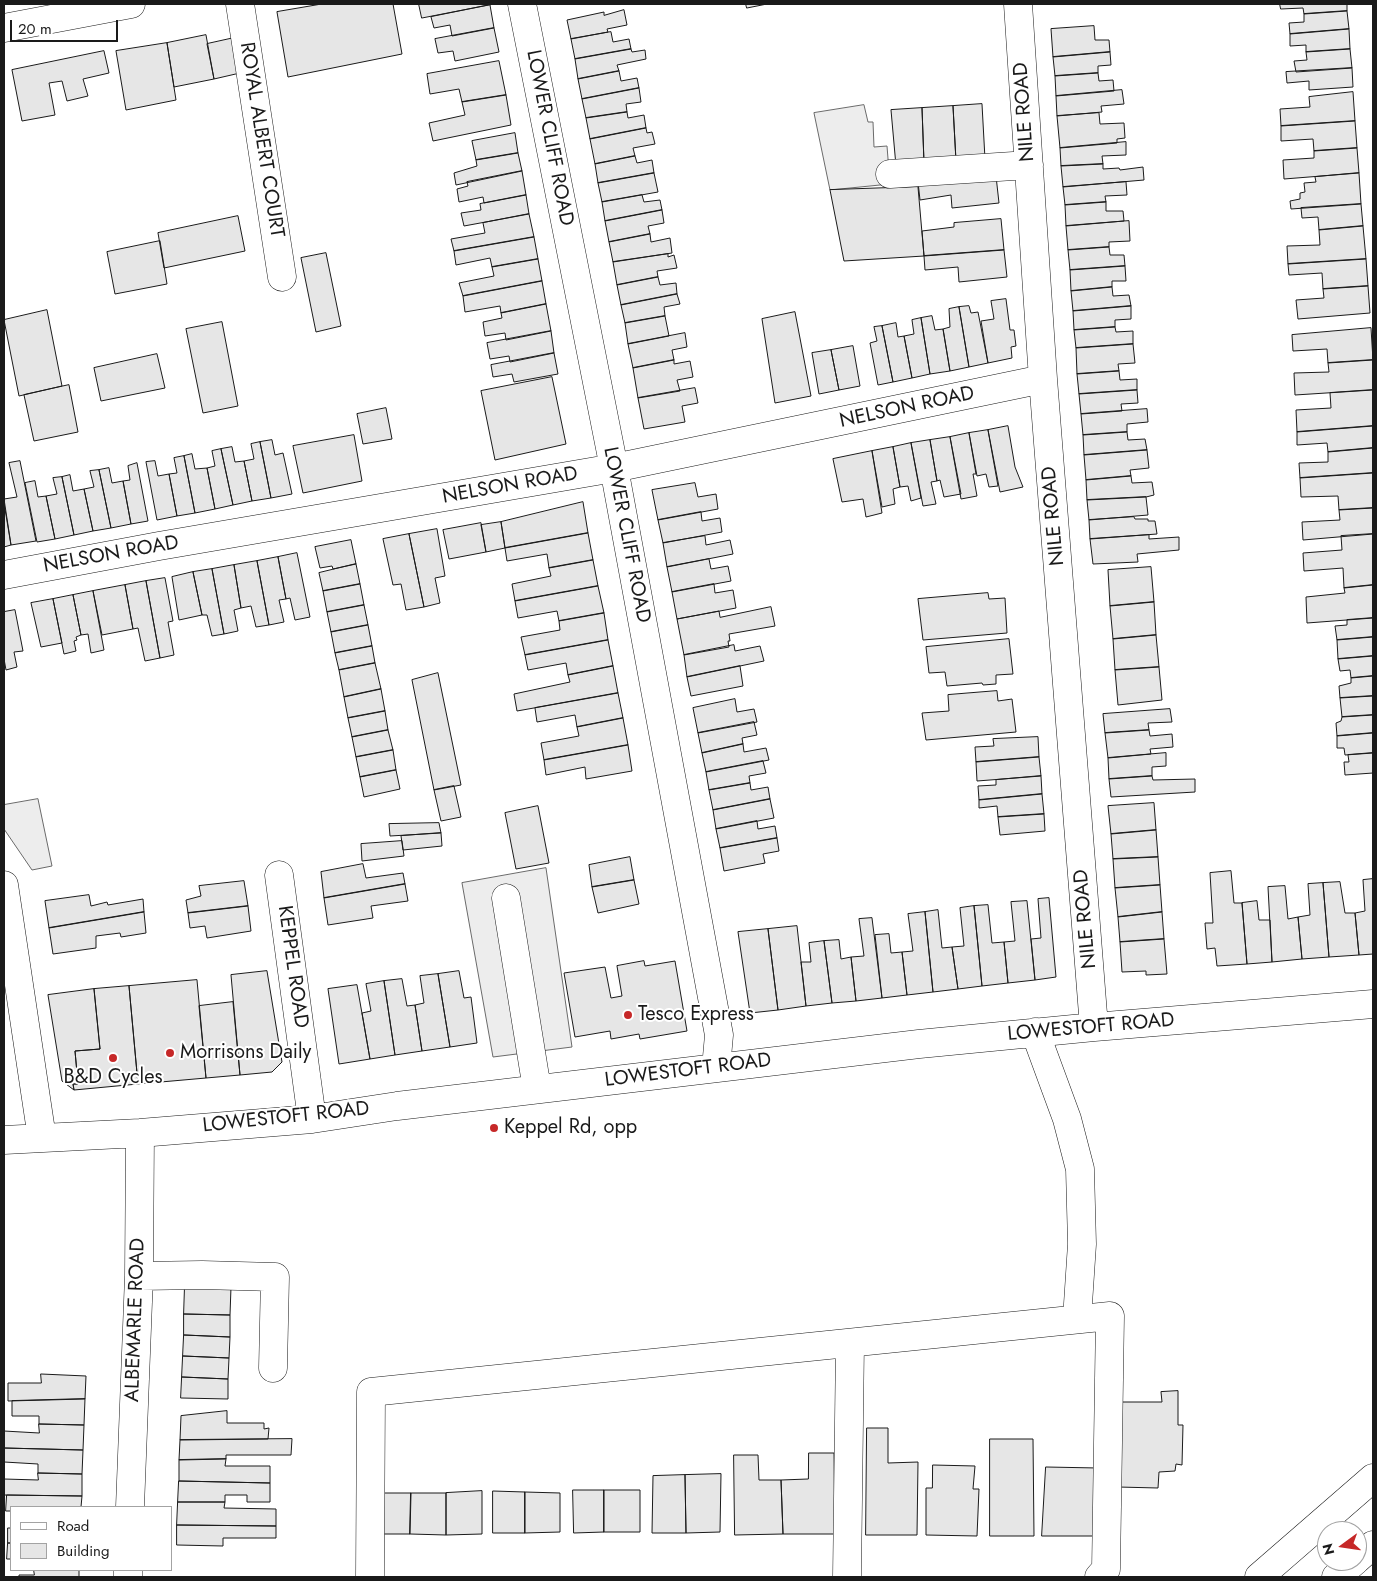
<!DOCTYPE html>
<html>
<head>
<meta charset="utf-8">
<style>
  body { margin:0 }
  #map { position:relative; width:1377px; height:1581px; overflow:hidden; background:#fff; font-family:Jost,sans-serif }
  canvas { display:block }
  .frame { position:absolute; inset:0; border:5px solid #1a1a1a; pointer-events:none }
  .legend { position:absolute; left:10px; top:1506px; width:162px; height:65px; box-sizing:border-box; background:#fff; border:1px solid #a3a3a3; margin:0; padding:6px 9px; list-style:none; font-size:15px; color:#1a1a1a }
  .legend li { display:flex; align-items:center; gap:10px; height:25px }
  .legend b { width:25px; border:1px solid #a3a3a3 }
  .north { position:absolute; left:1317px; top:1521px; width:50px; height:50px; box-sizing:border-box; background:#fff; border:1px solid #a3a3a3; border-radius:50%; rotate:256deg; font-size:14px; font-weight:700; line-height:20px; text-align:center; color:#1a1a1a }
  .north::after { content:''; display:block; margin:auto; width:18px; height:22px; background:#c62828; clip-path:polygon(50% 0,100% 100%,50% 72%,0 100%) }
  .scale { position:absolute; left:10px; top:20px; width:108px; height:22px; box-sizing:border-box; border:2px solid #1a1a1a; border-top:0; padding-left:6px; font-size:15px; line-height:18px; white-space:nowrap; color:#1a1a1a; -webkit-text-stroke:4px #fff; paint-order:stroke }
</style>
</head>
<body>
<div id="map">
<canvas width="1377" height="1581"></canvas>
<div class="frame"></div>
<ul class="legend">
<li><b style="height:6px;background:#fff"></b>Road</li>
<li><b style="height:14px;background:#e6e6e6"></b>Building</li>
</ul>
<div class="north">N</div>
<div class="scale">20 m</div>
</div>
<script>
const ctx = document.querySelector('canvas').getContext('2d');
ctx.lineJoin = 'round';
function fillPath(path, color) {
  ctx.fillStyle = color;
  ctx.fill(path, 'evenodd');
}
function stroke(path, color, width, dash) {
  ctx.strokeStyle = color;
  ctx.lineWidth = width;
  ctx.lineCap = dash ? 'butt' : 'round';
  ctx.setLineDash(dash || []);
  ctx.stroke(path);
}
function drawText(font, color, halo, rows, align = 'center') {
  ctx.font = font + ' Jost,sans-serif';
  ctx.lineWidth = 4;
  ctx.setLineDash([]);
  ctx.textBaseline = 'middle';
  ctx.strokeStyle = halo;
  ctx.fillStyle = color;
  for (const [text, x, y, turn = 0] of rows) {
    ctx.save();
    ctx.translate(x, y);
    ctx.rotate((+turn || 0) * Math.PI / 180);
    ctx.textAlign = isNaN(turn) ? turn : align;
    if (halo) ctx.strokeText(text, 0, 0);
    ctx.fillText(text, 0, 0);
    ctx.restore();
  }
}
const parking = new Path2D(`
  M864,105L868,122H873L874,147L887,146L890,184L830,190L814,113Z
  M38,799L52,866L32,870L4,829V805Z
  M546,868L572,1047L493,1057L462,883Z`);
const building = new Path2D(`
  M322,4H393L402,54L288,77L277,12Z
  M419,4H494L422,18Z
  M746,4H767L747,8Z
  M1280,4H1347V11L1304,14L1303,8L1281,9Z
  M490,5L494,28L452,36L450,25L434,28L431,17Z
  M624,10L627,25L607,29L608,32L571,39L567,20L604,12V15Z
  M1347,11L1349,29L1290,34L1289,23L1304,22V14Z
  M1094,26L1095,40H1109L1110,52L1053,57L1051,29Z
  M494,28L499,52L455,61L453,51L438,53L435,39Z
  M1349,29L1350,49L1306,52V45L1290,46V34Z
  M611,32L613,42L629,39L631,49L575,59L571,39Z
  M206,35L214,79L174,87L167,43Z
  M234,38L240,73L214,79L207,44Z
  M167,43L176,100L126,110L116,51Z
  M631,49L632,52L645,50L646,59L617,65L619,71L578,79L575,59Z
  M1350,49L1352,68L1296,72L1294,61L1307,60L1306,52Z
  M104,51L109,73L83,79L88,96L67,101L62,81L49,83L55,115L22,121L12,70Z
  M1110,52L1111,65L1098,66V73L1055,76L1053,57Z
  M499,61L506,95L462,102L459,89L430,94L427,74Z
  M1352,68L1353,87L1309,90V81L1287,83L1286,72Z
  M619,71L621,81L637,78L639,88L582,99L578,79Z
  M1098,73L1099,81L1113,80L1114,91L1056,96L1055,76Z
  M639,88L641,102L626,104L627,112L586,118L582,99Z
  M1122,90L1124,104L1101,106L1102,112L1057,116L1056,96Z
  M1353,92L1355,121L1281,126L1280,109L1310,107L1309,97Z
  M506,95L511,125L433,141L429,123L465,115L462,102Z
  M982,104L985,159L956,161L953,106Z
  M953,106L956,161L924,163L922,108Z
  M922,108L924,163L896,166L891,110Z
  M627,112L628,118L644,115L646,128L590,139L586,118Z
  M1099,113L1100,124L1124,123L1125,138L1117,139V143L1060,148L1057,116Z
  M1355,121L1357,148L1314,151L1313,139L1281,141V126Z
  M646,128L647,133L652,132L655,144L633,148L635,156L595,164L590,139Z
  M515,133L518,153L476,160L472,141Z
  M1126,142V155L1102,156L1103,164L1061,166L1060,148Z
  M1357,148L1359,173L1284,179L1283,160L1314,158V151Z
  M518,153L522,171L456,185L454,173L477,166L476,160Z
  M635,156L637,163L652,160L654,173L598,183L595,164Z
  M1103,164V169L1119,168L1120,170L1143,167L1144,180L1063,187L1061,166Z
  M522,171L526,195L484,203L483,197L459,202L457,189L468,186L467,182Z
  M654,173L658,192L602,202L598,183Z
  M1359,173L1361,204L1291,209L1290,201L1300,199V193L1305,192L1304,183L1316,182L1315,177Z
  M996,176L999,203L952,208L951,195L920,200L918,182Z
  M1126,182L1127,195L1105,196L1106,202L1065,205L1063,187Z
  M918,187L924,256L844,261L830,190Z
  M526,195L529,214L464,226L461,213L481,210L480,204Z
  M642,195L644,202L660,200L662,210L605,221L602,202Z
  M1106,202V211H1123L1124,221L1066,226L1065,205Z
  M1361,204L1363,226L1319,230L1318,217L1302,218L1301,208Z
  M662,210L664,223L648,226L650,234L609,242L605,221Z
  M529,214L534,237L454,251L451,239L485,233L483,223Z
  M238,216L245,251L164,268L158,233Z
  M1001,219L1004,250L924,256L922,231L954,227V223Z
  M1129,221L1130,241L1109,242V247L1068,250L1066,226Z
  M1363,226L1366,259L1288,264L1287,246L1320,245L1319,230Z
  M650,234L651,242L670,238L672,253L613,262L609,242Z
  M534,237L538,259L492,267L490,258L456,265L454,251Z
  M160,241L167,284L115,294L107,252Z
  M1109,247L1110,255H1124L1125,266L1070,270L1068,250Z
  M1004,250L1007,277L959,282L958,267L925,270L924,256Z
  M326,253L341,326L316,332L301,258Z
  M668,254V257L674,255L677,268L657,271L658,277L617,285L613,262Z
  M538,259L542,281L463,296L459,283L494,276L492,267Z
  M1366,259L1368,286L1323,289L1322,273L1289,275L1288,264Z
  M1125,266L1126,281H1112V287L1071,291L1070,270Z
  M658,277L660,285L676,283L677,294L621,305L617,285Z
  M542,281L546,304L501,313L500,306L465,312L463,296Z
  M1368,286L1370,313L1298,319L1296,300L1324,298L1323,289Z
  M1112,287L1113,296L1129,295L1131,306L1073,311L1071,291Z
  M677,294L680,304L664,307L665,316L625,323L621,305Z
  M1006,299L1010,330H1014L1016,346L1011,347L1012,358L988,363L981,321L994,319L991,301Z
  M546,304L551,331L506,340L505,333L485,336L483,322L502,318L501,313Z
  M969,306L971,313L978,312L988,363L969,367L959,307Z
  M1131,306V319L1115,320V327L1074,330L1073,311Z
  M959,307L969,367L950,371L943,329L950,327L949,309Z
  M47,310L62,386L19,396L4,320Z
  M795,312L811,396L775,403L762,319Z
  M665,316L669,336L628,344L625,323Z
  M932,316L935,330L943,329L950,371L930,374L921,318Z
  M921,318L930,374L912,378L904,336L914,334L912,320Z
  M222,322L238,406L203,413L186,329Z
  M896,323L898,337L904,336L912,378L893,382L882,326Z
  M882,326L893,382L878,385L870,343L877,341L874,327Z
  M1115,327L1116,332L1133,331V344L1076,348L1074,330Z
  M1371,328L1373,360L1328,363L1327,349L1293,351L1292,335Z
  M551,331L554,353L510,362L509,356L490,359L487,343Z
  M685,333L687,347L672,350L674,360L633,368L628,344Z
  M1133,344L1135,363L1118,364L1119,371L1077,374L1076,348Z
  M853,346L860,386L839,390L831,350Z
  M831,350L839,390L819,394L812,353Z
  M554,353L558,374L514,382L512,374L493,377L491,365Z
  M157,354L165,388L101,401L94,368Z
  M674,360V364L690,361L693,377L677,380L680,391L638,398L633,368Z
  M1373,360V390L1295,395L1294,373L1329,372L1328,363Z
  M1119,371L1120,380L1137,379V390L1079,394L1077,374Z
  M552,377L566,444L495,460L481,391Z
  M69,385L78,432L34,441L24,395Z
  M695,388L698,403L682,406L685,422L644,429L638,398Z
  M1137,390L1138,403L1121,404L1122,411L1081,414L1079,394Z
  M1373,390V426L1297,432L1296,410L1331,408L1330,393Z
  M386,408L392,439L363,444L357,414Z
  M1147,409L1148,422L1127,424V432L1083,435L1081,414Z
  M1008,426L1015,467L1023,487L1000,492L988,430Z
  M1373,426V448L1328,452L1327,443L1297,445V432Z
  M988,430L998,486L989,487L986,474L977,476L969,433Z
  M1127,432L1128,440L1145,439L1147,450L1084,455L1083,435Z
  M969,433L976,474H973L977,496L961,499L950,437Z
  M354,435L362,481L303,493L293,446Z
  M950,437L961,494L944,497L940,480L937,481L930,440Z
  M272,440L275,455L283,453L292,494L271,498L260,442Z
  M930,440L937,481L931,482L936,504L923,506L911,443Z
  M260,442L271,498L252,501L244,461L254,459L251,444Z
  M911,443L921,498L911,501L908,486L900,487L893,447Z
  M232,447L235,462L244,461L252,501L233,505L221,449Z
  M893,447L900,487L893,489L895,504L882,507L872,451Z
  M1373,448V473L1300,478L1299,463L1328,462V452Z
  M221,449L233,505L215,509L207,468L215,466L212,451Z
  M1147,450L1149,468L1130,470L1131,476L1086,480L1084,455Z
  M872,451L882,513L866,517L863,499L842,502L833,459Z
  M192,454L195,469L207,468L215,509L195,513L184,456Z
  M184,456L195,513L177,516L169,474L177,473L174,458Z
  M20,461L36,541L11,545L4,499L17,497L9,463Z
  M155,461L158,476L169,474L177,516L157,520L146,462Z
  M137,463L148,521L131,524L123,481L130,480L128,466Z
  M109,468L112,483L123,481L131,524L111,528L99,470Z
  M99,470L111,528L93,531L84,489L94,487L90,471Z
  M1373,473V508L1339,510L1338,496L1301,497L1300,478Z
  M70,475L73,491L84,489L93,531L74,535L62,477Z
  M1131,476L1132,483L1152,482L1154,495L1146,497L1087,500L1086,480Z
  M62,477L74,535L55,539L46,496L57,494L53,478Z
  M35,481L38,497L46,496L55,539L37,542L25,483Z
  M695,483L698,497L716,494L718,509L658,520L652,490Z
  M1146,497L1148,515L1089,520L1087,500Z
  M583,502L588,533L505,548L501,522Z
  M4,503L11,545L4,547Z
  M1373,508V534L1303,540L1302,522L1340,520L1339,510Z
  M701,512L702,521L720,518L722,532L663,543L658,520Z
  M1134,517L1135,519H1148V521H1155L1157,534L1090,539L1089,520Z
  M501,522L505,548L486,552L481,525Z
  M481,523L486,552L449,559L443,530Z
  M437,529L445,576L435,578L440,603L424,607L409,534Z
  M588,533L593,560L549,568L547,554L507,561L505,548Z
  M409,534L424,607L406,610L401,584L393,585L383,539Z
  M1373,534V585L1344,588L1343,568L1304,571L1303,553L1342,550L1341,536Z
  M1149,535V539L1179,537V550L1137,554L1138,562L1093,564L1090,539Z
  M705,536L706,545L730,540L733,554L667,567L663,543Z
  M351,540L356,564L333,569L332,566L320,568L315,547Z
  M297,553L310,617L295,620L290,598L286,599L278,557Z
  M278,557L286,599L279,600L284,622L269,625L257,561Z
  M709,559L711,569L728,566L731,581L672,592L667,567Z
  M593,560L598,586L515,601L512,584L551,576L549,568Z
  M257,561L269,625L256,627L251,606L241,608L234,565Z
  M356,564L360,584L323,591L319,573Z
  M234,565L241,608L234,610L238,631L224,634L212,569Z
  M1151,567L1154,602L1110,606L1108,570Z
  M212,569L224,634L212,636L207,615H202L193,572Z
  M193,572L202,615L179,620L172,577Z
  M165,578L173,621L168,622L174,655L160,658L146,581Z
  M146,581L160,658L145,661L138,628L133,629L125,585Z
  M360,584L364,605L327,612L323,591Z
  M714,584L715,593L733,590L736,608L677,619L672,592Z
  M125,585L133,629L102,635L93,591Z
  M1373,585V618L1307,623L1306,597L1345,593L1344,588Z
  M598,586L604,613L559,621L557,611L518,618L515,601Z
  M93,591L104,650L91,653L88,634L81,635L73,595Z
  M988,593L989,599L1005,598L1007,633L923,640L918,599Z
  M73,595L81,635L76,637L77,640L74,641L76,651L64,654L53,599Z
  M53,599L62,643L41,647L31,603Z
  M1154,602L1156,635L1113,639L1110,606Z
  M364,605L368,625L331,632L327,612Z
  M771,607L775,626L729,634L730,641H728L729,647L684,655L677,619L719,611L720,617Z
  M15,610L23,651L14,652L17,667L6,670L4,659V612Z
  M604,613L608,640L525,655L521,637L560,630L559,621Z
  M1373,618V637L1337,640L1335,626L1347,625V620Z
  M368,625L372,646L335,653L331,632Z
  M1156,635L1159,667L1115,670L1113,639Z
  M1373,637V656L1338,659L1337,640Z
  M1009,639L1013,674L996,675V684L983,685L982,683L947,686L945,672L929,673L926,647Z
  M608,640L613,666L568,675L566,663L528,670L525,655Z
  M734,645L735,651L760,646L764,661L687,677L684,655Z
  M372,646L375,663L339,670L335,653Z
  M1373,656V676L1351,678L1350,670L1340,671L1338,659Z
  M375,663L381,689L344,697L339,670Z
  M613,666L618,693L517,711L514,694L570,682L568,675Z
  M740,666L743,686L691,696L687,677Z
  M1159,667L1162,700L1118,705L1115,670Z
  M438,673L461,785L434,790L412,680Z
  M1373,676V696L1340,698L1339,686L1351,683V678Z
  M381,689L385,711L348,718L344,697Z
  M997,691L998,701L1012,699L1016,732L926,740L922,713L949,711L948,695Z
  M618,693L623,718L577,727L575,715L537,722L535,708Z
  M1373,696V715L1342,717L1340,698Z
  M735,699L737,712L754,709L757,722L698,733L693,708Z
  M1170,709L1172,722L1148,723L1149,730L1105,733L1103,714Z
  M385,711L388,730L352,737L348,718Z
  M1373,715V733L1337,736L1336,723L1341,721L1342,717Z
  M623,718L628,745L544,760L541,743L579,736L577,727Z
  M754,722L757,735L742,738L743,744L702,753L698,733Z
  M388,730L393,750L356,757L352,737Z
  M1149,730L1150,736L1172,734L1173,747L1150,749L1151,754L1108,758L1105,733Z
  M1373,733V753L1345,755L1344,748H1337V736Z
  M1038,737L1039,757L976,762L975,747L994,746L993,739Z
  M743,744L744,752L766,748L769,760L706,772L702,753Z
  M628,745L632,771L586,779L585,767L546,775L544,760Z
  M393,750L396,770L360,777L356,757Z
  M1166,753V766L1152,767V776L1109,779L1108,758Z
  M1373,753V773L1345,775L1344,762H1349L1348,755Z
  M1039,757L1041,776L977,781L976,762Z
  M763,761L766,773L749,776L750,783L709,790L706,772Z
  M396,770L400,789L364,797L360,777Z
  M1041,776L1042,794L979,800L978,786L996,785V780Z
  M1152,776L1153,780L1195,779V792L1111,797L1109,779Z
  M750,783L751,790L768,787L770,799L713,810L709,790Z
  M454,786L461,817L441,821L434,790Z
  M1042,794L1044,814L998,817L997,806L979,808V800Z
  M770,799L774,818L716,829L713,810Z
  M1154,803L1156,830L1111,834L1108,806Z
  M538,806L549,863L516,869L505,813Z
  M1044,814L1045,831L1000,835L998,817Z
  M757,821L758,829L775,826L777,838L720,848L716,829Z
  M439,823L441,833L390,836L389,824Z
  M1156,830L1158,857L1113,859L1111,834Z
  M441,833L442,846L403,850L401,836Z
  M777,838L779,851L763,854L765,863L724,871L720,848Z
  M402,841L404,856L362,861L361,844Z
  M630,857L634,880L592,887L589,865Z
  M1158,857L1160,885L1115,888L1113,859Z
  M363,864L366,878L403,873L405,884L324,898L321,872Z
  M1231,871L1234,903H1242L1247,964L1217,966L1215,948L1207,949L1205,923H1213L1210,873Z
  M1373,879V954L1359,955L1355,913L1365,911L1363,880Z
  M634,880L639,904L598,913L592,887Z
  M244,881L248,906L188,913L186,900L201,896L199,886Z
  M1340,882L1345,913H1355L1359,955L1329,957L1323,883Z
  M1323,883L1329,957L1302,959L1298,917L1310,915L1308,884Z
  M405,884L408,901L371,906L373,918L328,925L324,898Z
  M1160,885L1162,912L1118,917L1115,888Z
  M1285,886L1288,919L1298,917L1302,959L1272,962L1268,887Z
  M89,895L91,906L107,902L108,905L143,899L144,912L49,928L45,901Z
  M1049,898L1056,977L1035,980L1031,939L1041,938L1038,899Z
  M1027,901L1035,980L1008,983L1004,942L1015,941L1011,902Z
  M1257,901L1259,920H1270L1272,962L1247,964L1242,903Z
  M988,905L992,943L1004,942L1008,983L982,986L974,906Z
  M248,906L251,931L207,938L205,926L190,928L188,913Z
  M974,906L982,986L958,989L952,947L964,946L960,908Z
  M938,910L942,948L952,947L958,989L933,992L925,912Z
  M144,912L146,933L121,937L120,933L96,936V948L53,954L49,928Z
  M925,912L933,992L907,995L902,952L913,951L908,914Z
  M1162,912L1164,939L1120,942L1118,917Z
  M872,918L882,998L856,1001L851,957L864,956L859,919Z
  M797,926L806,1006L778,1010L768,929Z
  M768,929L778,1010L750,1013L738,932Z
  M889,934L891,953L902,952L907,995L882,998L875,935Z
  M1164,939L1167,974L1146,975V971L1122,972L1120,942Z
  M839,940L841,959L851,957L856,1001L832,1003L824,941Z
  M824,941L832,1003L806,1006L801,962H811L809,943Z
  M644,961L645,966L675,961L687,1031L640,1039L639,1034L611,1039L610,1031L575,1037L564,973L605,967L611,998L622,996L617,966Z
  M267,971L282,1062L272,1072L240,1075L231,975Z
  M459,971L464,998L471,997L477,1043L450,1047L438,974Z
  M438,974L450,1047L422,1051L415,1005L424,1003L420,976Z
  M402,979L407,1006L415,1005L422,1051L395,1055L384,981Z
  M197,980L206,1078L138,1084L129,986Z
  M384,981L395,1055L370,1059L362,1013L371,1011L366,984Z
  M357,985L370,1059L339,1064L328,989Z
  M129,986L138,1084L74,1090L73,1084H78L75,1051L100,1049L94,989Z
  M94,989L100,1049L75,1051L78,1084H73L74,1090L62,1081L48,995Z
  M233,1002L240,1075L206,1078L199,1006Z
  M185,1284L231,1287L230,1315L184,1314Z
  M184,1314L230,1315V1337L184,1335Z
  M184,1335L230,1337L229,1358L183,1356Z
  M183,1356L229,1358L228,1379L182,1377Z
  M41,1374L86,1376L85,1399L8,1401V1383H41Z
  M182,1377L228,1379V1399L181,1398Z
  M1178,1391V1425H1183L1182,1465L1176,1464L1175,1471L1159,1472L1158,1488L1118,1487L1120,1402H1162L1161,1392Z
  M85,1399L84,1425L39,1424V1416H12V1401Z
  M227,1411V1423H264V1429L269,1428L268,1439L180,1440L181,1416Z
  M39,1424L84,1425L83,1450L4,1448V1431L39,1433Z
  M867,1428H888V1463L918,1462L917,1535H866Z
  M292,1439L291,1455H226V1459L179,1460L180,1440Z
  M990,1439H1033L1034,1536H990Z
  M4,1448L83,1450L82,1474L38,1473V1464L4,1462Z
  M809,1453H834L835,1534H783L781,1480L808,1479Z
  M734,1455H758L759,1480H781L783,1534L735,1535Z
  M226,1459L225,1466H270V1483L179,1481V1460Z
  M933,1465L975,1466L973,1489H979L977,1536L926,1535V1488H932Z
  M1046,1467L1098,1468L1097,1536H1042Z
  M38,1473L82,1474V1496L4,1495V1479L38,1480Z
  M721,1474L720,1532L686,1533L685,1475Z
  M685,1475L686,1533H652L653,1476Z
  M179,1481L270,1483V1502H247V1495H225V1502H178Z
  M573,1490H604V1532L574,1533Z
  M604,1490H640V1532H604Z
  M482,1491V1534L446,1535V1493Z
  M493,1491L525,1492V1533H493Z
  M525,1492L560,1493V1532L525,1533Z
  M377,1493H411L410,1534H377Z
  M411,1493H446V1535L410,1534Z
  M7,1495L82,1496L81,1507H11V1511H6Z
  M178,1502H225L224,1508L276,1509V1526L177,1525Z
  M177,1525L276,1526V1538H223V1546L177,1545Z
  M8,1528H11V1543H8Z
  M8,1543H11V1559H7Z
  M34,1570H79V1577H19V1575H34Z`);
const minor = new Path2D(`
  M240,4L282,277
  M522,4L614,468L719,1035L716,1068
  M1018,4L1043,379L1094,1027
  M4,28L131,4
  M890,174L1029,165
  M4,575L159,546L614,468L1043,379
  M279,875L312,1119
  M4,885L42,1138
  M506,898L537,1089
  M1035,1032L1067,1119L1080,1169L1082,1244L1077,1319
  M4,1140L140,1133L312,1119L397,1106L919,1044L1094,1027L1373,1004
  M139,1276L202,1275L275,1277L273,1368
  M130,1507L139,1276L140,1133
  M128,1577V1570
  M370,1577L371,1392L1110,1316L1106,1569L1099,1577
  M847,1577L850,1343`);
const highway = new Path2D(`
  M1357,1559L1373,1545
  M1259,1577L1373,1478
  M1336,1577L1355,1561`);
const markers = [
  [628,1015,5,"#c62828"],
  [170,1053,5,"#c62828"],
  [113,1058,5,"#c62828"],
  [494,1128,5,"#c62828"]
];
const streetNames = [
  ["NILE ROAD",1025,112,-94],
  ["LOWER CLIFF ROAD",549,138,79],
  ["ROYAL ALBERT COURT",261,140,81],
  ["NELSON ROAD",907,408,-12],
  ["NELSON ROAD",510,486,-10],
  ["NILE ROAD",1054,516,-95],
  ["LOWER CLIFF ROAD",626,535,79],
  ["NELSON ROAD",111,555,-10],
  ["NILE ROAD",1086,919,-95],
  ["KEPPEL ROAD",292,967,82],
  ["LOWESTOFT ROAD",1091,1028,-5],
  ["LOWESTOFT ROAD",688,1071,-7],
  ["LOWESTOFT ROAD",286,1118,-6],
  ["ALBEMARLE ROAD",136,1320,-88]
];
const poiNames = [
  ["Tesco Express",638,1015],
  ["Morrisons Daily",180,1053],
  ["B&D Cycles",113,1078,"center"],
  ["Keppel Rd, opp",504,1128]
];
fillPath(parking, '#ededed');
stroke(parking, '#6a6a6a', 1);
fillPath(building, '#e6e6e6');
stroke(building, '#1a1a1a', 1);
stroke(minor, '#1a1a1a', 29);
stroke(highway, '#1a1a1a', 29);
stroke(minor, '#fff', 28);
stroke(highway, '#fff', 28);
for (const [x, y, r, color] of markers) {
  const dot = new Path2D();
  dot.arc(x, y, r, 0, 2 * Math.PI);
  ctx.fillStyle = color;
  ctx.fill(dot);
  stroke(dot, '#fff', 2);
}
drawText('20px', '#1a1a1a', '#fff', streetNames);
drawText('20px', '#1a1a1a', '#fff', poiNames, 'left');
</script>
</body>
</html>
